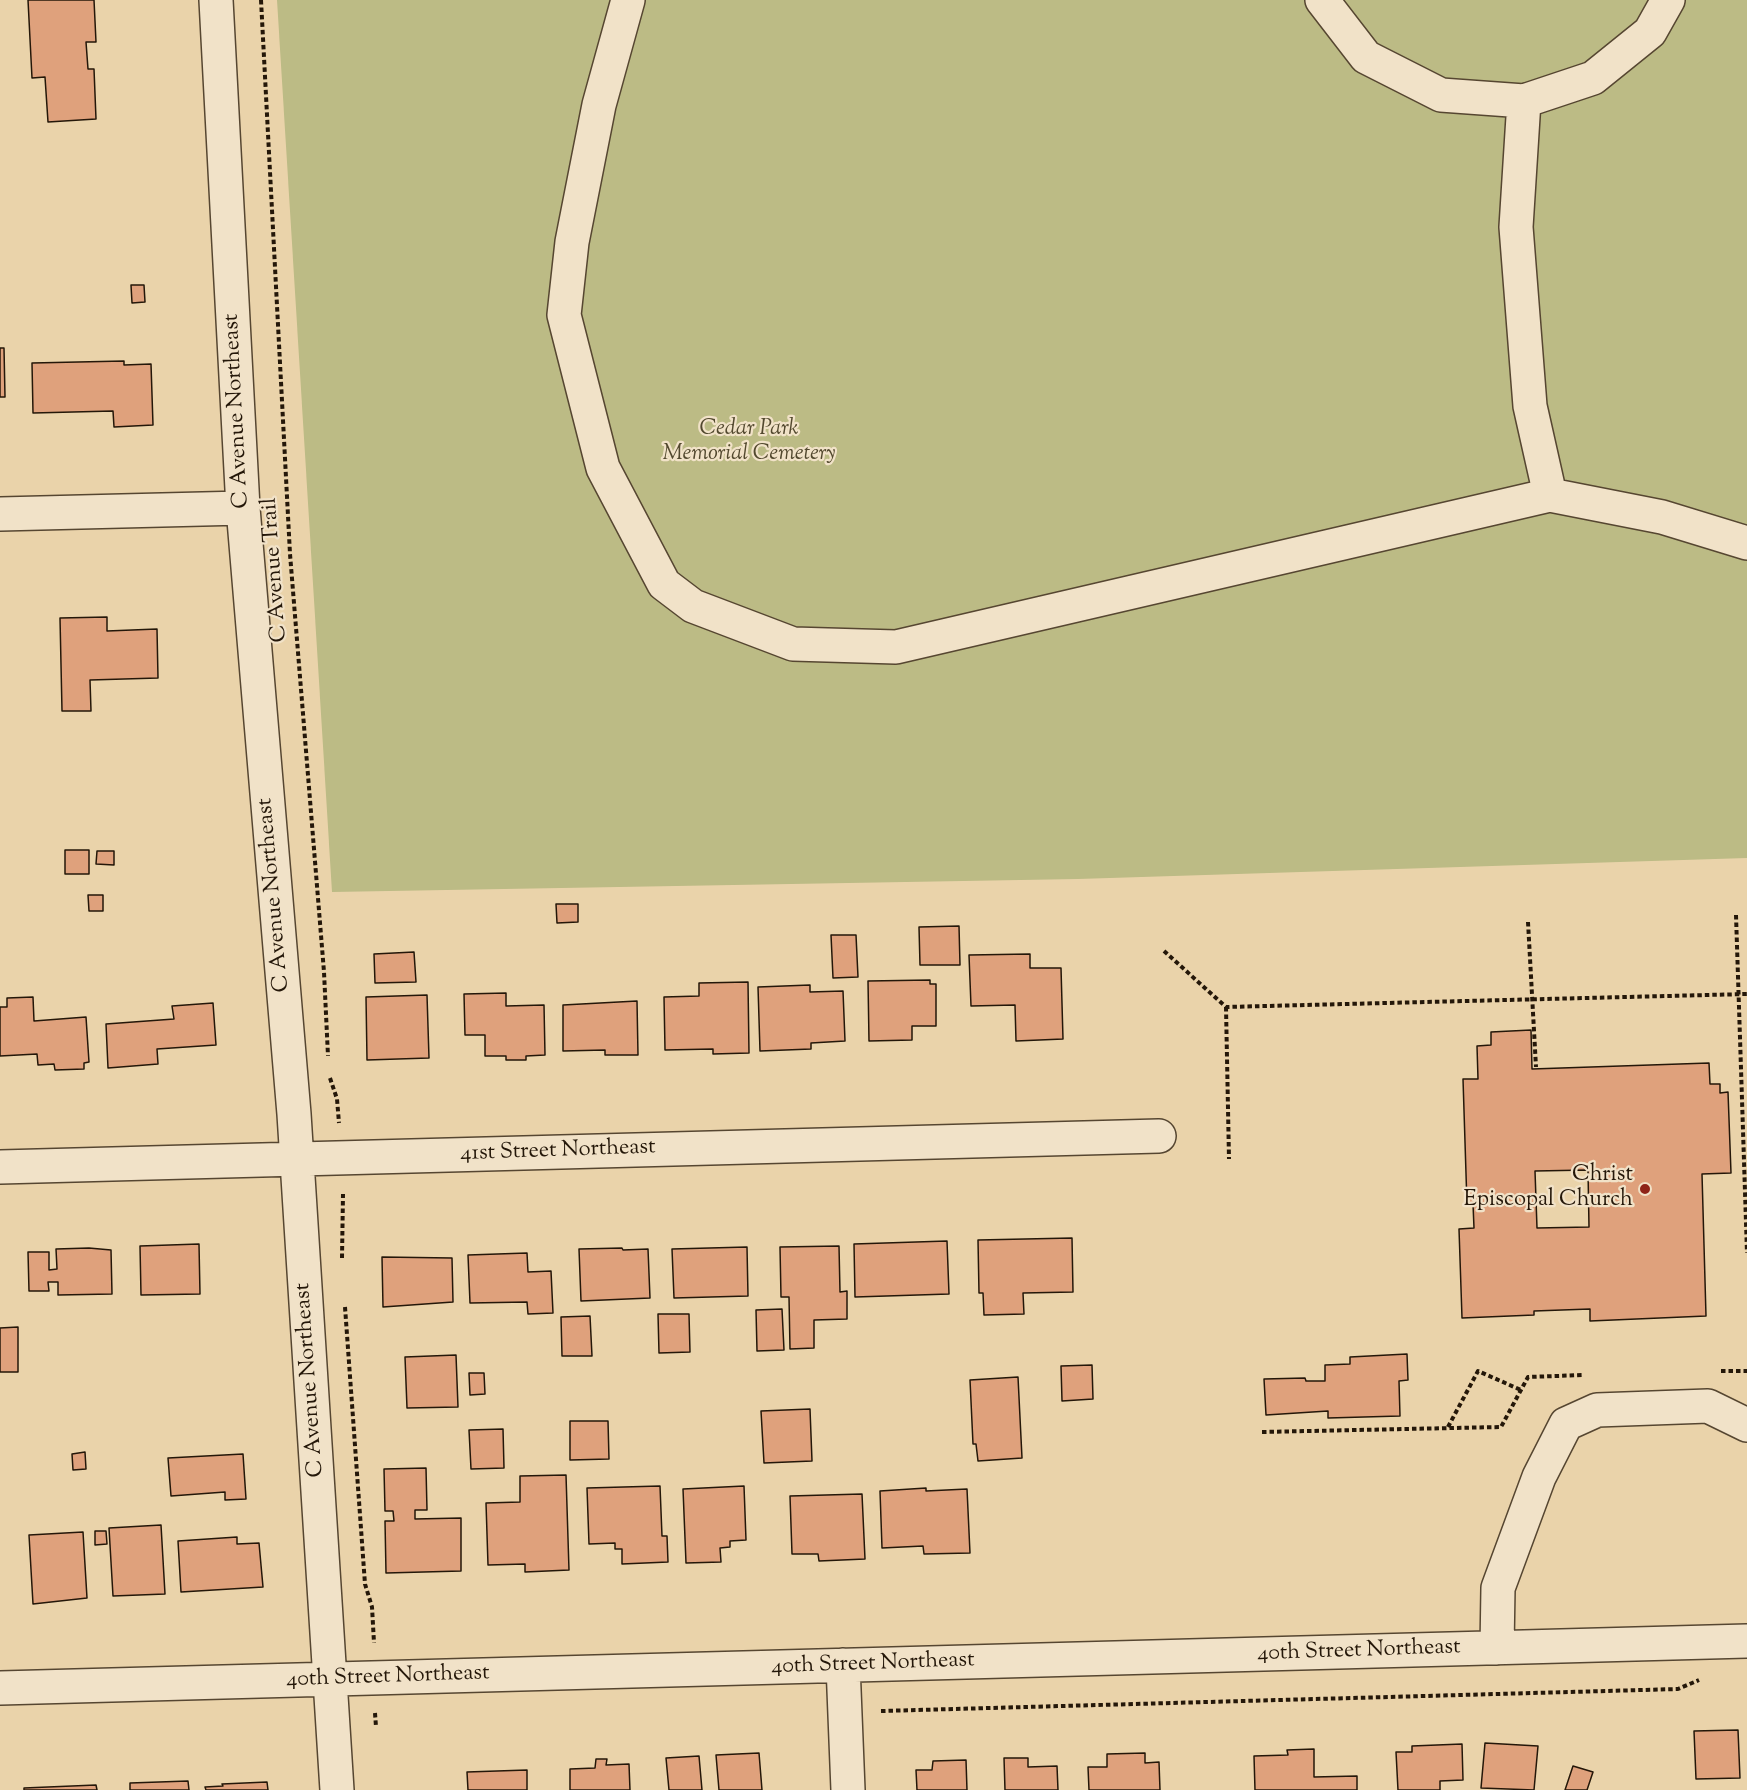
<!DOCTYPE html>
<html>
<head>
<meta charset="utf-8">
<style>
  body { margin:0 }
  canvas { display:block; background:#ead3aa }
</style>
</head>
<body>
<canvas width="1747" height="1790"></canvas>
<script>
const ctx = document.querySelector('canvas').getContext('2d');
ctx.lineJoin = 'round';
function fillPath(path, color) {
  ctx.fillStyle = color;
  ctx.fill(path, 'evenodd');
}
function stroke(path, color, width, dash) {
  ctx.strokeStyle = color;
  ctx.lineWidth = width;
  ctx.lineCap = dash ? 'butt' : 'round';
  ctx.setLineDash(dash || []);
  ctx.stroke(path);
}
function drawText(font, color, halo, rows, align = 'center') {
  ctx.font = font + ' "Sorts Mill Goudy",serif';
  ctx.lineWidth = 4.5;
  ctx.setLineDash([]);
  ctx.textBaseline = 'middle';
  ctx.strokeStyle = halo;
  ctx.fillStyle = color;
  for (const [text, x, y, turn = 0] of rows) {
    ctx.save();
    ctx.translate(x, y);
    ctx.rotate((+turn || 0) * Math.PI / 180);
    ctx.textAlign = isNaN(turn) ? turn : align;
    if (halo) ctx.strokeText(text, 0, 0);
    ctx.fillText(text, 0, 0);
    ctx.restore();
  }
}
const green = new Path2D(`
  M277,0H1747V858L1078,879L332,892Z`);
const building = new Path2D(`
  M28,0H94L96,42H86L88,69H94L96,119L48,122L45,77L32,78Z
  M131,285H144L145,302L132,303Z
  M0,348H4L5,397H0Z
  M124,361V365L151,364L153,425L114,427L113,411L33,413L32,363Z
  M107,617V631L157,629L158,678L90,680L91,711H62L60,618Z
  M65,850H89V874H65Z
  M97,851H114V865L96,864Z
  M88,895H103V911H89Z
  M556,904H578V922L557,923Z
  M959,926L960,965H920L919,927Z
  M831,935H856L858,977L833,978Z
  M414,952L416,982L375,983L374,954Z
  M1030,954V968H1061L1063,1039L1016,1041L1015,1005L971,1006L969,955Z
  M930,980V984H936V1026H912V1040L869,1041L868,981Z
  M748,982L749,1053L713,1054V1049L665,1050L664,997L699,996V983Z
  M810,985V992L843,991L845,1041L811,1043V1049L760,1051L758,987Z
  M506,993V1006L544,1005L545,1055L526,1056V1060H506V1056H485V1035H465L464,994Z
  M427,995L429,1058L367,1060L366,997Z
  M33,997L34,1021L86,1017L89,1062L84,1063V1069L55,1070L54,1064L38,1065L37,1054L0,1056V1007H7V998Z
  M637,1001L638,1055H605V1050L563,1051V1005Z
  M213,1003L216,1045L157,1049L158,1064L108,1068L106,1024L174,1019L172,1006Z
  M1531,1030L1532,1069L1709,1063L1710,1084H1720V1093L1728,1092L1731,1173L1702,1174L1706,1316L1590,1321V1309L1534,1311V1315L1462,1318L1459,1229L1474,1228L1473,1204L1467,1205L1463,1079H1478L1477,1046L1491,1045V1032ZM1588,1170L1589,1227L1537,1228L1535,1171Z
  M1072,1238L1073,1292L1023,1293L1024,1314L984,1315L983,1293H979L978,1240Z
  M947,1241L949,1294L855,1297L854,1244Z
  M199,1244L200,1294L141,1295L140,1246Z
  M839,1246L840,1292L847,1291V1319L814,1320V1348L790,1349L789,1297H781L780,1247Z
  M747,1247L748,1296L674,1298L672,1249Z
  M89,1248L111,1250L112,1294L58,1295V1282H48L49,1291H29L28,1252H49V1270L57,1269L56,1249Z
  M622,1248L623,1250L648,1249L650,1298L581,1301L579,1249Z
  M527,1253L528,1272L551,1271L553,1313L528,1314L527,1302L470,1303L468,1255Z
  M382,1257L452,1258L453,1302L383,1307Z
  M782,1309L784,1350L757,1351L756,1310Z
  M658,1314H689L690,1352L659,1353Z
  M590,1316L592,1356H562L561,1317Z
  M18,1327V1372H0V1328Z
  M1407,1354L1408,1380L1399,1381L1400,1416L1328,1418V1411L1266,1415L1264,1379L1305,1378L1306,1381H1325V1365L1350,1364V1357Z
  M456,1355L458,1407L407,1408L405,1357Z
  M1092,1365L1093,1399L1062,1401L1061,1366Z
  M469,1373H484L485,1394L470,1395Z
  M1018,1377L1022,1458L978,1461L976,1444H973L970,1380Z
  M810,1409L812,1461L764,1463L761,1411Z
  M570,1421H608L609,1459L570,1460Z
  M503,1429L504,1468L471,1469L469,1430Z
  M85,1452L86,1469L73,1470L72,1454Z
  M243,1454L246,1499L225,1500V1492L171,1496L168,1458Z
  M426,1468L427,1510H415V1519L461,1518V1571L386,1573L385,1521H394L393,1511H385L384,1469Z
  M566,1475L569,1570L525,1572V1564L488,1565L486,1503L520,1502V1476Z
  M660,1486L662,1536H667L668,1562L622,1564V1549H615V1543L589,1544L587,1488Z
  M744,1486L746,1540L730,1541V1547L720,1548L721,1562L686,1563L683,1489Z
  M926,1488V1491L967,1489L970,1553L924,1554L923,1546L882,1548L880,1491Z
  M862,1494L865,1559L819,1561L818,1554H792L790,1496Z
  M161,1525L165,1594L113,1596L109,1528Z
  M95,1531H106L107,1544L95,1545Z
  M83,1532L87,1598L33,1604L29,1535Z
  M237,1537V1544L259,1543L263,1587L181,1592L178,1541Z
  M1738,1730L1740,1778L1696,1779L1694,1731Z
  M1485,1743L1538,1746L1534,1790L1481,1788Z
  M1462,1744L1463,1780L1440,1781V1790H1398L1396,1752H1412V1746Z
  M1314,1749V1777L1357,1776V1790H1255L1254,1756L1288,1755L1287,1750Z
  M759,1753L762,1790H719L716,1755Z
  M1145,1753V1763L1159,1762L1160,1790H1089L1088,1767H1107V1754Z
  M699,1756L702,1790H669L666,1758Z
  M1004,1758H1028V1767L1057,1766L1058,1790H1005Z
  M596,1759H607L606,1765L629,1764L630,1790H570V1769L595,1768Z
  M966,1760L967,1790H917L916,1770H932L933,1761Z
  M1573,1766L1593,1772L1587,1790H1565Z
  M527,1770V1790H468L467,1772Z
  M188,1781L189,1790H130V1783Z
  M267,1782L268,1790H206L205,1787L223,1786L222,1784Z
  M96,1785L97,1790H24V1788Z`);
const path = new Path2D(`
  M261,0L290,554L324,972L328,1056
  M1736,915L1747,1253
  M1528,922L1536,1067
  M1164,951L1226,1007L1747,994
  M1226,1007L1229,1159
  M330,1078L337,1099L339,1123
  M342,1258L343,1194
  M345,1307L365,1584L372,1607L374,1643
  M1721,1371H1747
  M1448,1427L1478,1371L1521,1390
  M1262,1432L1501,1427L1528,1377L1584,1375
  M881,1711L1678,1689L1699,1680
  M375,1713L376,1727`);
const minor = new Path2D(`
  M216,0L243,508L294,1114L337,1790
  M628,0L599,105L572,242L564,315L603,468L664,584L693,606L793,644L896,647L1550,495L1662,517L1747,543
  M1322,0L1366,57L1441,95L1524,101L1593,78L1650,32L1668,0
  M1524,101L1516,227L1530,406L1550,495
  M0,514L243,508
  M0,1167L1159,1136
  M1497,1648L1498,1588L1539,1477L1566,1424L1597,1410L1708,1406L1747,1425
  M843,1665L848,1790
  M0,1688L1747,1641`);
const markers = [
  [1645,1189,6,"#8f2418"]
];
const streetNames = [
  ["C Avenue Northeast",238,411,-93],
  ["C Avenue Trail",276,570,-94],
  ["C Avenue Northeast",275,895,-95],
  ["41st Street Northeast",558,1152,-2],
  ["C Avenue Northeast",311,1380,-94],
  ["40th Street Northeast",1359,1652,-2],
  ["40th Street Northeast",873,1665,-2],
  ["40th Street Northeast",388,1678,-2]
];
const parkNames = [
  ["Cedar Park",749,430],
  ["Memorial Cemetery",749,455]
];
const poiNames = [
  ["Christ",1633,1176],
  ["Episcopal Church",1633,1201]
];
fillPath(green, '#bcbb85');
fillPath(building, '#dfa17c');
stroke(building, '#241709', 1.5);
stroke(minor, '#564631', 36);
stroke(path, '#241709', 4, [4.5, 3]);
stroke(minor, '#f1e2c8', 33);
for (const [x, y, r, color] of markers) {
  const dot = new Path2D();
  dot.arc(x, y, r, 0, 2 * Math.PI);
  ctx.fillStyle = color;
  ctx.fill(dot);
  stroke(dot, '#f1e2c8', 2);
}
drawText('22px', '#241709', '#f1e2c8', streetNames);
drawText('italic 22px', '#52482e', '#f1e2c8', parkNames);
drawText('22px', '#241709', '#f1e2c8', poiNames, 'right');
</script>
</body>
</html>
